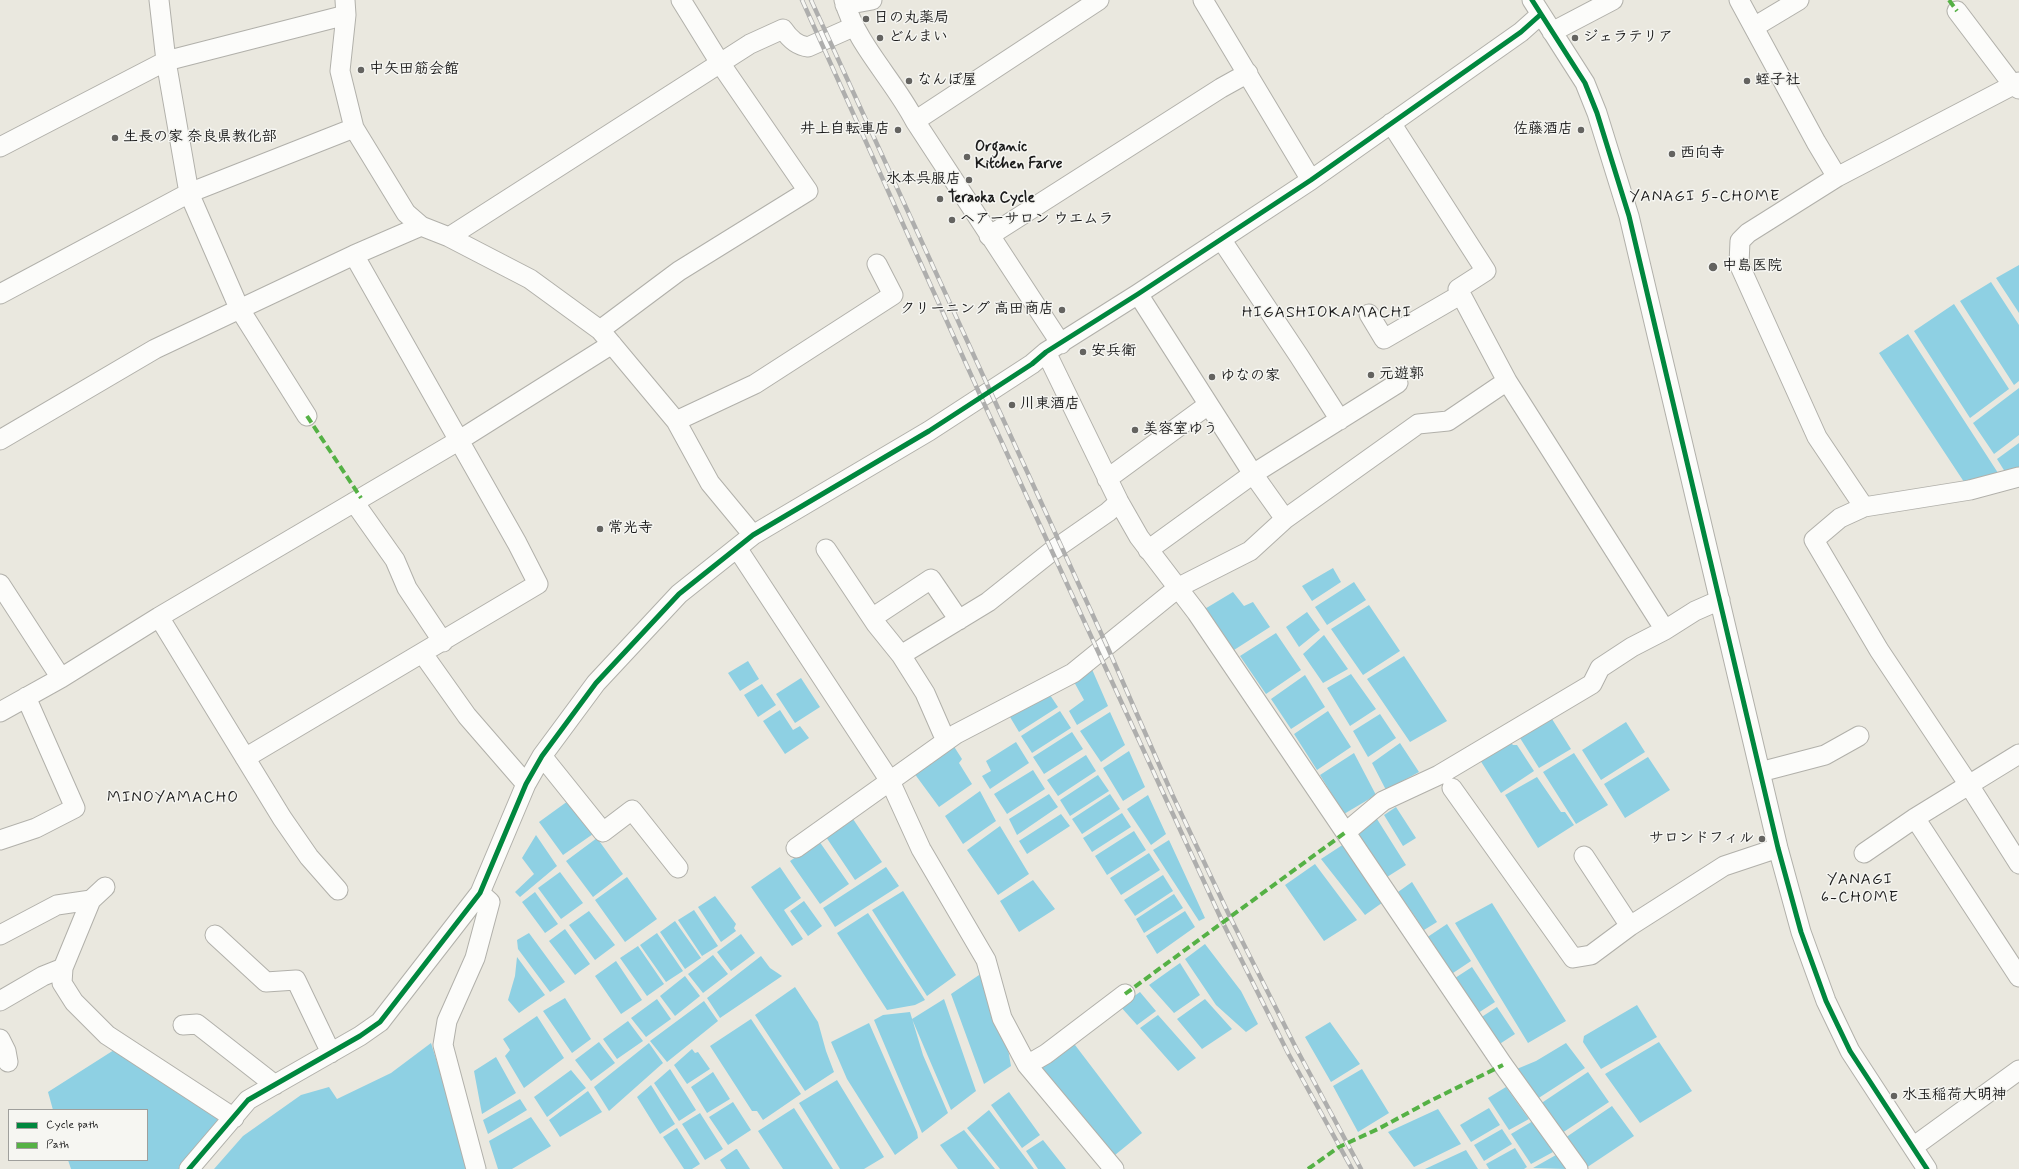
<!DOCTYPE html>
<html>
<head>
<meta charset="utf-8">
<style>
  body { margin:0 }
  #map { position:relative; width:2019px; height:1169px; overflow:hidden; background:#eae8df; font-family:Mynerve,sans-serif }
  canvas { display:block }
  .legend { position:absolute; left:8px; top:1109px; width:140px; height:52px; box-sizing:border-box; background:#f6f6f2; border:1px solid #9f9f9c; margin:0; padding:5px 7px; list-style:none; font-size:12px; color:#1c1c1c }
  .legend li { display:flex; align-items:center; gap:8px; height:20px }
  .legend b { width:20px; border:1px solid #9f9f9c }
</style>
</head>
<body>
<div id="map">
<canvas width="2019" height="1169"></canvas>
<ul class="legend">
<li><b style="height:5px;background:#00873e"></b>Cycle path</li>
<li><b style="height:5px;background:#55b145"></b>Path</li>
</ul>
</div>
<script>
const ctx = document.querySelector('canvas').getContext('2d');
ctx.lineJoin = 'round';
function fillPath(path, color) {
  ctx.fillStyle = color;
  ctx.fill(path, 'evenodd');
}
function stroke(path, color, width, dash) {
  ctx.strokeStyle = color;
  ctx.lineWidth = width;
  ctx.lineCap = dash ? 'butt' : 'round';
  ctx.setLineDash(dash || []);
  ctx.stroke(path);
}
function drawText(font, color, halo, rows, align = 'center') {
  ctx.font = font + ' Mynerve,"Klee One",sans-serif';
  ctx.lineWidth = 3;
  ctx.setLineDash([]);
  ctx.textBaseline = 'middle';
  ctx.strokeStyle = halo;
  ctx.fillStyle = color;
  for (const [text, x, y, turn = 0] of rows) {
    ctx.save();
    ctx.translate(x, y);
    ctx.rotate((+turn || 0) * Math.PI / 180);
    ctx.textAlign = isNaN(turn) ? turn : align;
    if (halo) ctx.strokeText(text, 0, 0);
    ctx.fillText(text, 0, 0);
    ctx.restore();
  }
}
const water = new Path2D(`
  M2019,265V313L1996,278Z
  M1991,282L2019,325V381L2014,385L1960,301Z
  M1954,304L2009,389L1970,418L1914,331Z
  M1908,334L2000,476L1966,485L1879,353Z
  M2019,388V435L1994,454L1973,423Z
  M2019,443V472L2007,475L1997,459Z
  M1333,568L1341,582L1312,601L1302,586Z
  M1354,582L1366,600L1327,625L1315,607Z
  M1233,592L1244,606L1253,602L1270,627L1234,650L1203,610Z
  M1369,605L1400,651L1363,675L1331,629Z
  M1307,612L1320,630L1299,647L1286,627Z
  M1276,633L1301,670L1266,694L1240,656Z
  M1324,635L1348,669L1323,683L1303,654Z
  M1404,656L1447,721L1410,742L1367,679Z
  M748,661L759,679L740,691L728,673Z
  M1091,667L1108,706L1077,725L1069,711L1084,700L1073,680Z
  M1351,674L1376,709L1350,726L1327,688Z
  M1305,675L1325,707L1291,729L1271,699Z
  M801,678L820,707L795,723L776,694Z
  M762,684L776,705L758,717L744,695Z
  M1048,692L1058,707L1019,732L1010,717Z
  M780,710L793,730L800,726L809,738L785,754L763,721Z
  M1060,711L1071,728L1032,753L1021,736Z
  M1328,711L1351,747L1317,770L1294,734Z
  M1110,712L1125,745L1101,762L1080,731Z
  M1380,714L1396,738L1368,757L1353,731Z
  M1552,719L1571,749L1539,768L1520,738Z
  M1626,722L1645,752L1601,780L1582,750Z
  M1072,732L1083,749L1044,774L1033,757Z
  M1016,742L1029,763L990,789L982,776L991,771L986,761Z
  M1400,743L1419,772L1386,790L1372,763Z
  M1511,743L1513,745H1517L1534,771L1501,793L1480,760Z
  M953,745L962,759L959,763L972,784L939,807L914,773Z
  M1129,751L1145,787L1123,801L1103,768Z
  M1354,753L1376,795L1344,814L1320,775Z
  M1574,753L1608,805L1576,824L1543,772Z
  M1086,755L1096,771L1058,796L1047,780Z
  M1648,757L1670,790L1625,818L1604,784Z
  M1033,770L1045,789L1007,814L994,794Z
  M1098,775L1109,791L1070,816L1060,800Z
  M1537,777L1561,812H1565L1574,825L1538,848L1505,795Z
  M980,791L996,821L963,844L945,816Z
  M1049,794L1058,807L1017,835L1009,819Z
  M1110,794L1120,809L1082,834L1072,819Z
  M1148,795L1166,834L1151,845L1127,809Z
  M568,801L593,834L563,855L539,822Z
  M1396,807L1416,838L1403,846L1384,815Z
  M1122,813L1131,827L1092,852L1083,838Z
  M1061,814L1070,826L1027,854L1019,841Z
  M853,819L882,862L855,880L826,837Z
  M1377,819L1406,865L1387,877L1356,834Z
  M1000,826L1029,874L998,895L967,850Z
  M1134,831L1146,850L1107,875L1095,856Z
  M536,835L557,866L520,897L515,892L534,874L522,858Z
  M597,838L623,874L593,897L566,861Z
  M1169,840L1205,918L1199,921L1153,850Z
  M819,841L849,884L820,904L790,861Z
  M1344,844L1386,900L1365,915L1321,859Z
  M1149,853L1160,870L1121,895L1110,878Z
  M1315,864L1357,920L1324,941L1285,885Z
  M780,867L801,898L784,910L803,939L792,946L751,887Z
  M886,867L899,886L835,927L823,908Z
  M560,872L583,903L561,919L538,888Z
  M1163,875L1173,891L1135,916L1124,900Z
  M627,877L657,919L625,942L595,900Z
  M1033,880L1055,909L1019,932L1000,901Z
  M1412,882L1437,922L1424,930L1398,892Z
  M903,891L956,975L927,996L872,910Z
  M535,892L558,924L545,933L522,902Z
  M1174,894L1183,908L1144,933L1136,919Z
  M715,896L736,924L734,928L736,931L721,942L698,907Z
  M804,901L822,926L808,936L790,911Z
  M1492,903L1566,1021L1528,1043L1455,923Z
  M694,910L718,946L702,956L678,920Z
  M589,911L615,945L595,960L569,925Z
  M1185,911L1195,927L1157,954L1146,936Z
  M868,913L925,1000L915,1005L887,1010L837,933Z
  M675,921L701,958L685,969L660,932Z
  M1447,924L1471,961L1450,975L1426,938Z
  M565,929L590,964L575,975L549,941Z
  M529,933L565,982L550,992L518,949L517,940Z
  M657,933L683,971L666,982L640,945Z
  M741,934L755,953L731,971L717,952Z
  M1205,944L1241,991L1258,1024L1246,1032L1216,1005L1185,959Z
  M638,946L664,984L647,996L620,958Z
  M713,955L728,974L703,993L688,974Z
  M761,956L770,968L782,976L720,1018L707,998Z
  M517,957L545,995L519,1013L508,1000L515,976Z
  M616,961L642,1000L621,1014L595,976Z
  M1180,963L1200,995L1174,1013L1149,985Z
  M1472,967L1495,1002L1475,1015L1452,980Z
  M982,973L1008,1049L1011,1066L984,1084L951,994Z
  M685,976L700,996L675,1016L660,996Z
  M795,987L818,1022L826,1051L834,1072L805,1091L755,1015Z
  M1140,992L1156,1011L1137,1025L1120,1006Z
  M565,998L591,1039L572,1053L543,1011Z
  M657,999L671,1019L646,1037L631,1018Z
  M944,999L976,1091L951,1110L912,1019Z
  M1205,999L1232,1029L1202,1049L1177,1019Z
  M704,1001L718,1021L667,1062L650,1041Z
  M1637,1005L1657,1037L1601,1069L1583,1042L1584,1036Z
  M1497,1007L1515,1034L1495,1047L1477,1020Z
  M910,1012L923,1055L948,1113L922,1133L874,1020L883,1015Z
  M1158,1015L1196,1058L1178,1071L1140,1028Z
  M537,1016L564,1058L524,1088L505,1056L510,1050L503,1039Z
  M751,1019L801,1094L763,1120L757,1111H752L710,1046Z
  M628,1021L643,1041L617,1059L603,1039Z
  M1330,1022L1360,1064L1331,1082L1305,1037Z
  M869,1023L917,1132L918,1138L895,1155L847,1079L831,1042Z
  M1072,1041L1142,1133L1115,1155L1039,1066Z
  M599,1042L615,1063L591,1081L575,1060Z
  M1659,1042L1692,1091L1640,1123L1605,1074Z
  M431,1043L471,1169H214L243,1136L301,1095L329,1087L337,1099L391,1073Z
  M649,1043L663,1063L609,1111L594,1087Z
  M1566,1043L1585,1068L1534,1101L1512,1071L1536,1061Z
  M692,1049L695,1053L698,1052L710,1069L687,1084L674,1065Z
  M114,1050L217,1118L220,1128L181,1169H71L68,1160H147V1110H53L48,1092Z
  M496,1057L516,1093L482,1114L474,1071Z
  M670,1069L696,1110L679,1121L654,1083Z
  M1362,1069L1389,1113L1358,1132L1333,1086Z
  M571,1070L586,1088L547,1117L534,1097Z
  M713,1072L730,1099L707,1113L691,1087Z
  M1588,1072L1609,1102L1559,1135L1537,1106Z
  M837,1080L884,1157L864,1169H840L799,1103Z
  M651,1085L675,1124L660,1134L637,1097Z
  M1506,1087L1529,1119L1509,1130L1488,1098Z
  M588,1091L602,1112L560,1137L549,1120Z
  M1009,1092L1040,1135L1022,1148L991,1105Z
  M520,1099L527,1110L488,1134L483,1120Z
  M733,1102L751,1130L728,1145L709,1117Z
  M1612,1106L1634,1136L1586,1168L1562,1140Z
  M794,1108L833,1169H783L758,1131Z
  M1489,1108L1500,1125L1471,1142L1460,1125Z
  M1438,1109L1461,1144L1414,1167L1388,1132Z
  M989,1110L1034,1169H1000L967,1128Z
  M700,1113L723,1149L705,1160L682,1124Z
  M531,1117L551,1146L512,1169H498L489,1141Z
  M1533,1121L1553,1152L1531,1164L1511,1134Z
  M677,1128L700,1164L692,1169H684L663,1137Z
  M1502,1129L1512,1144L1484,1161L1474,1145Z
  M964,1130L995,1169H958L940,1145Z
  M1043,1140L1066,1169H1038L1026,1151Z
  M1515,1148L1527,1167L1524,1169H1489L1486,1164Z
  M736,1149H737L750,1169H726L720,1160Z
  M1466,1150L1478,1169H1425Z
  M1556,1155L1567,1169L1533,1168Z`);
const minor = new Path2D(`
  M159,0L166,61L189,193L239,308L307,416
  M345,0L346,15L340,71L354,128L406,213L421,226L449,237L530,279L600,330L676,421L710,483L753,535
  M844,0C856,44 894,80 915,121L1061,344
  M1203,0L1311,180
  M1532,0L1585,83L1597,113L1629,216L1778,848L1801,932L1826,1001L1850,1051L1927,1169
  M1739,0L1816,142L1837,177
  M845,5L872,0
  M1957,11L2013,85L2019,89
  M1754,27L1799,0
  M1552,32L1613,0
  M915,121L1099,0
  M1391,123L1486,271L1458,289L1507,381
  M0,147L166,61L346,15
  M989,236L1221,88L1248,73
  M449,237L750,44L783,29C789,38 798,46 808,47L853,27
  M1221,239L1299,356L1340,420
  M0,294L189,193L354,128
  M1138,294L1253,474L1285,519
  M1369,314L1384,339L1460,295
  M600,330L679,271L808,191L720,63L681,0
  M1046,352L1119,502L1139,537L1197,613L1503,1065L1578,1169
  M676,421L755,384L893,295L877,264
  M0,440L155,349L354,255L421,226
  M2019,477L1970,490L1864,507L1840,518L1814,540L1879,650L1969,785L2019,864
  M1107,479L1208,405
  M354,502L395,560L407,588L443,642
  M1864,507L1817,437L1739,264L1740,241L1748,233L1837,177L2019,82
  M737,548L890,781L921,849L986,960L1002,1018L1027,1065L1114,1169
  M826,549L876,624L901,655L925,693L946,741
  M1148,550L1253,474L1398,383
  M0,584L61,678
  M159,617L282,818L309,857L338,890
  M872,618L931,579L959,620
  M423,654L467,716L526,784
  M901,655L988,602L1052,551L1108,512L1119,502
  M0,712L61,678L159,617L458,441L612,344
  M542,756L603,832L632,810L678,868
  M245,758L538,584L517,543L354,255
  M1760,772L1825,755L1859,736
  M1452,788L1573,958L1591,955L1630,926L1724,866L1778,848
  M1915,818L2019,977
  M1346,832L1383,801L1439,775L1592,684L1600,668L1632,647L1665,630L1695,611L1720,600
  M0,840L36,828L75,808L26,697
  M796,848L956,734L1073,673L1179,587L1250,551L1285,519L1418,424L1448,421L1507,381L1665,630
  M1864,853L1915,818L2019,754
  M1584,856L1630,926
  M105,887L91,900L63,968L62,983L74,1002L107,1035L234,1118
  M0,935L57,905L91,900
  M215,935L266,982L296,980L331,1053
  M0,1001L43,976L63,968
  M183,1025L197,1024L275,1085
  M0,1039L6,1051L8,1062
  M1027,1065L1046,1054L1125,994
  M1913,1147L2019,1070
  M189,1169L248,1100L360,1036L380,1022L480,893L526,784L542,756L596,683L679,594L753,535L929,431L1032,364L1046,352L1138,294L1311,180L1521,32L1540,15
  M476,1169L443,1045L447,1021L475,958L490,902L480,893`);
const rail = new Path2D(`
  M802,0L981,397L1223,923L1288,1053L1352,1169
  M811,0L1107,646L1172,794L1230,917L1296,1048L1361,1169`);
const quiet = new Path2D(`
  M1949,0L1957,11
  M307,416L361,498
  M1125,994L1346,832
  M1308,1169L1339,1147L1380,1128L1430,1101L1503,1065`);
const cycleway = new Path2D(`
  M1532,0L1585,83L1597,113L1629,216L1778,848L1801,932L1826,1001L1850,1051L1927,1169
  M189,1169L248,1100L360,1036L380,1022L480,893L526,784L542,756L596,683L679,594L753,535L929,431L1032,364L1046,352L1138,294L1311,180L1521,32L1540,15`);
const markers = [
  [866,19,4,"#646360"],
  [880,38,4,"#646360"],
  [1575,38,4,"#646360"],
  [361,70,4,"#646360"],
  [909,81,4,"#646360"],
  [1747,81,4,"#646360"],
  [898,130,4,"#646360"],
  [1581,130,4,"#646360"],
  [115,138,4,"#646360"],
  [1672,154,4,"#646360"],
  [967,157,4,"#646360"],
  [969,180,4,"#646360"],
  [940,199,4,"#646360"],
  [952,220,4,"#646360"],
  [1713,267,5,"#646360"],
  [1062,310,4,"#646360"],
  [1083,352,4,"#646360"],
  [1371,375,4,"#646360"],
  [1212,377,4,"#646360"],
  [1012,405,4,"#646360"],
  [1135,430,4,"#646360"],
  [600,529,4,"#646360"],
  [1762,839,4,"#646360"],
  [1894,1096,4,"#646360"]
];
const poiNames = [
  ["日の丸薬局",874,19],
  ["どんまい",888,38],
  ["ジェラテリア",1583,38],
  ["中矢田筋会館",369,70],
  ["なんぼ屋",917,81],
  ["蛭子社",1755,81],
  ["井上自転車店",890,130,"right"],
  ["佐藤酒店",1573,130,"right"],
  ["生長の家 奈良県教化部",123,138],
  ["Organic",975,148],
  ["Kitchen Farve",975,165],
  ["西向寺",1680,154],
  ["水本呉服店",961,180,"right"],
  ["Teraoka Cycle",948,199],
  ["ヘアーサロン ウエムラ",960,220],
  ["中島医院",1722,267],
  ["クリーニング 高田商店",1054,310,"right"],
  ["安兵衛",1091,352],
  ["元遊郭",1379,375],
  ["ゆなの家",1220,377],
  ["川東酒店",1020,405],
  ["美容室ゆう",1143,430],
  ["常光寺",608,529],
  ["サロンドフィル",1754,839,"right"],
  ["水玉稲荷大明神",1902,1096]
];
const neighbourhoodNames = [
  ["YANAGI 5-CHOME",1705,198],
  ["HIGASHIOKAMACHI",1327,314],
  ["MINOYAMACHO",173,799],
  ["YANAGI",1860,881],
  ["6-CHOME",1860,899]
];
fillPath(water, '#8ed0e3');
stroke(minor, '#b1b0aa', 21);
stroke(minor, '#fcfcfa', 19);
stroke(rail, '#aeaead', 4.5);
stroke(rail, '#f6f6f2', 3, [9]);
stroke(quiet, '#55b145', 4, [8, 4]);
stroke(cycleway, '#00873e', 5);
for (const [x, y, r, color] of markers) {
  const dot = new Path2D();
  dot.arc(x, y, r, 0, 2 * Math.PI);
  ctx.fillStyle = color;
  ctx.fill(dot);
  stroke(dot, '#f6f6f2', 1.5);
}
drawText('bold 15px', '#1c1c1c', '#f6f6f2', poiNames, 'left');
ctx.letterSpacing = '1px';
drawText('16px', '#1c1c1c', '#f6f6f2', neighbourhoodNames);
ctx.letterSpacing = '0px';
</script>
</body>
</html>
